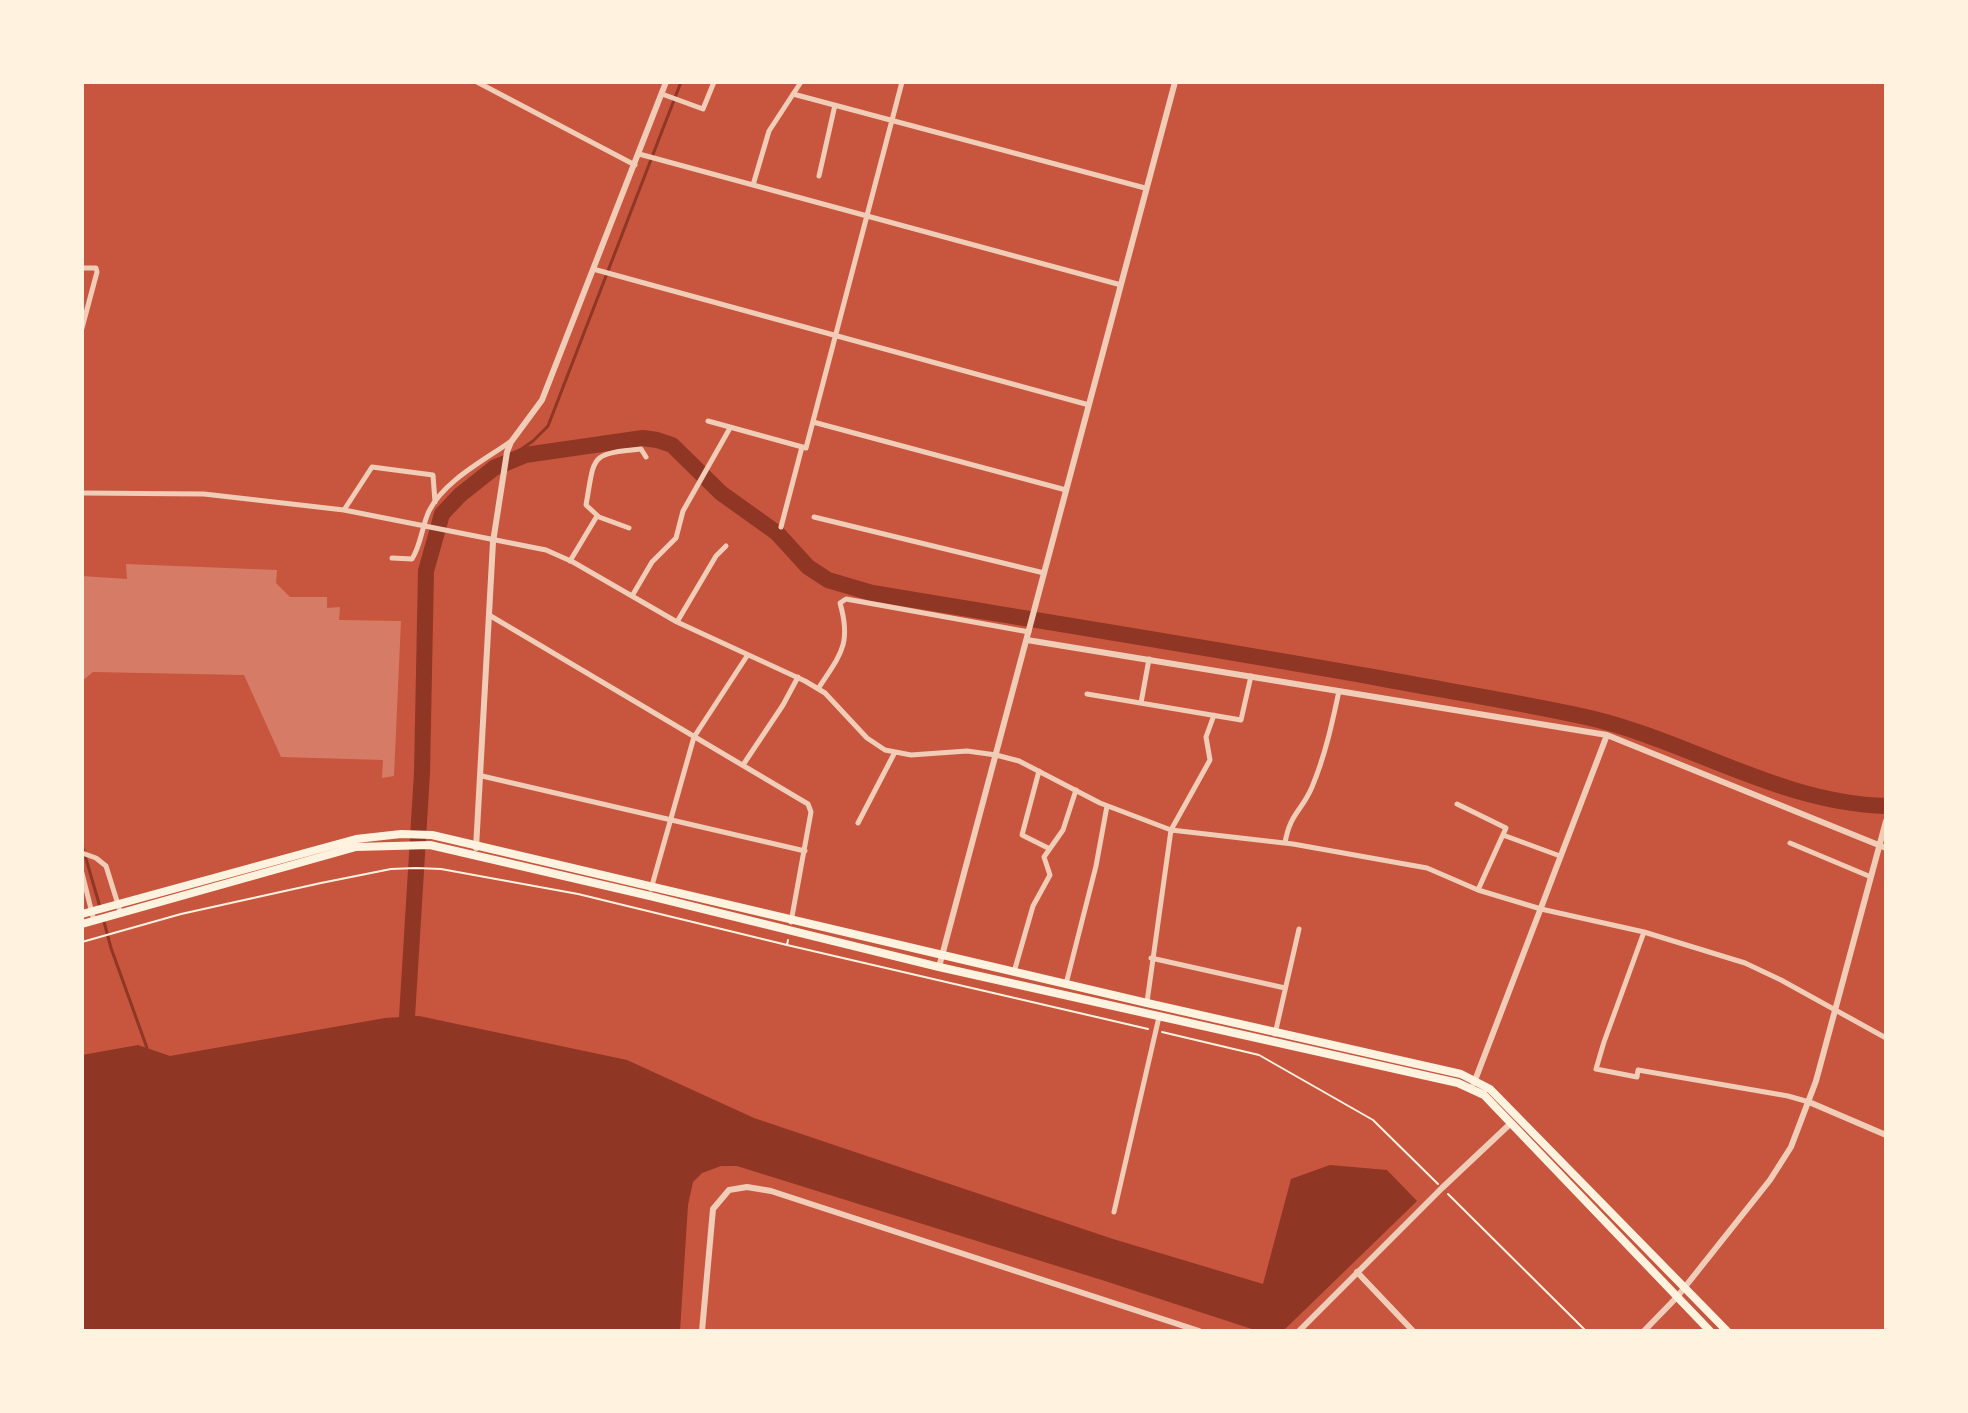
<!DOCTYPE html>
<html>
<head>
<meta charset="utf-8">
<style>
  body { margin:0 }
  #map { position:relative; width:1968px; height:1413px; overflow:hidden; background:#c8553d; font-family:Montserrat,sans-serif }
  canvas { display:block }
  .frame { position:absolute; inset:0; border:84px solid #fff3e0; pointer-events:none }
</style>
</head>
<body>
<div id="map">
<canvas width="1968" height="1413"></canvas>
<div class="frame"></div>
</div>
<script>
const ctx = document.querySelector('canvas').getContext('2d');
ctx.lineJoin = 'round';
function fillPath(path, color) {
  ctx.fillStyle = color;
  ctx.fill(path, 'evenodd');
}
function stroke(path, color, width, dash) {
  ctx.strokeStyle = color;
  ctx.lineWidth = width;
  ctx.lineCap = dash ? 'butt' : 'round';
  ctx.setLineDash(dash || []);
  ctx.stroke(path);
}
const water = new Path2D(`
  M419,1016L627,1060L754,1118L1113,1239L1263,1284L1291,1179L1330,1165L1387,1170L1417,1201L1283,1331H1258L1105,1281L737,1166H721L702,1173L693,1182L688,1205L680,1331H82V1055L138,1045L170,1056L385,1018Z`);
const stream = new Path2D(`
  M494,468L533,441L548,426L681,82
  M82,845L100,907
  M103,918L111,948L147,1048`);
const river = new Path2D(`
  M407,1017L422,773L426,571L442,514L460,495L494,468L525,455L643,438L657,440L672,445L721,493L777,533L808,567L828,580L872,593C1041,621 1210,648 1379,678C1448,691 1518,702 1586,717C1688,740 1779,803 1886,806`);
const building = new Path2D(`
  M126,564L277,570L276,583L290,597H327V608L340,607L339,620L401,621L394,776L382,778L383,760L281,757L244,675L93,672L82,681V576L127,579Z`);
const path = new Path2D(`
  M82,942L181,914L321,883L391,869L416,868L441,869L578,894L787,945L788,940
  M787,945L1148,1029
  M1162,1032L1259,1055L1373,1120L1438,1184
  M1448,1194L1586,1331`);
const minor = new Path2D(`
  M477,82L635,165
  M662,94L703,109L714,82
  M793,94L1145,188
  M639,154L1121,285
  M819,176L835,105
  M753,185L769,131L801,82
  M82,268H96L97,272L82,328
  M593,269L1089,405
  M708,421L806,448L902,82
  M813,422L1066,490
  M82,493L204,494L344,510L546,550L573,562L677,622L805,681L825,693L867,738L885,750L911,755L967,751L996,755L1019,761L1100,803L1171,830L1293,844L1427,868L1478,890L1541,909L1644,932L1745,963L1781,980L1886,1038
  M344,510L372,467L433,475L435,502
  M814,517L1044,573
  M781,527L802,447
  M629,528L599,517L586,505C595,455 589,454 641,449L646,457
  M392,558L412,559C421,545 422,526 429,511C444,481 483,461 510,442
  M570,561L597,516
  M632,596L652,562L676,538L683,511L730,428
  M489,615L808,804L811,812L791,922
  M677,622L716,556L726,546
  M818,689C840,655 852,645 840,603L846,599L1029,632
  M1087,694L1241,720L1251,676
  M1141,703L1149,659
  M743,765L783,705L798,677
  M1039,771L1022,835L1048,848
  M482,776L805,851
  M1457,804L1506,828L1478,890
  M858,823L895,752
  M1503,835L1560,856
  M1285,843C1290,813 1302,811 1312,787C1325,756 1332,724 1339,691
  M1790,843L1871,877
  M82,853L96,858L106,866L121,914
  M82,873L94,921
  M651,889L694,737L747,656
  M1644,932L1604,1042L1596,1069L1637,1077L1638,1070L1788,1096L1809,1102
  M1151,958L1285,988
  M1014,972L1033,906L1050,875L1044,857L1063,830L1076,790
  M1066,984L1096,866L1107,806
  M1147,1002L1171,830L1210,760L1206,737L1214,715
  M1275,1034L1299,929
  M1114,1212L1159,1017`);
const tertiary = new Path2D(`
  M1027,640L1607,735L1886,848
  M476,848L493,542L507,452L511,442L542,400L666,82
  M939,967L1175,82
  M1474,1083L1607,735
  M1809,1102L1886,1135
  M1357,1272L1413,1331
  M702,1331L713,1209L729,1190L747,1187L771,1191L1199,1331
  M1299,1331L1442,1188L1510,1124
  M1644,1331L1677,1297L1770,1180L1791,1147L1816,1081L1886,821`);
const trunk = new Path2D(`
  M82,914L356,839L401,834L432,835L1147,1003L1461,1074L1490,1089L1727,1331
  M82,924L356,847L430,845L650,896L939,967L1458,1083L1484,1095L1710,1331`);
fillPath(water, '#8f3625');
stroke(stream, '#8f3625', 3);
stroke(river, '#8f3625', 16);
fillPath(building, '#d67c66');
stroke(path, '#fff3e0', 2);
stroke(minor, '#f1ccb7', 5);
stroke(tertiary, '#f1ccb7', 6);
stroke(trunk, '#fff3e0', 8);
</script>
</body>
</html>
